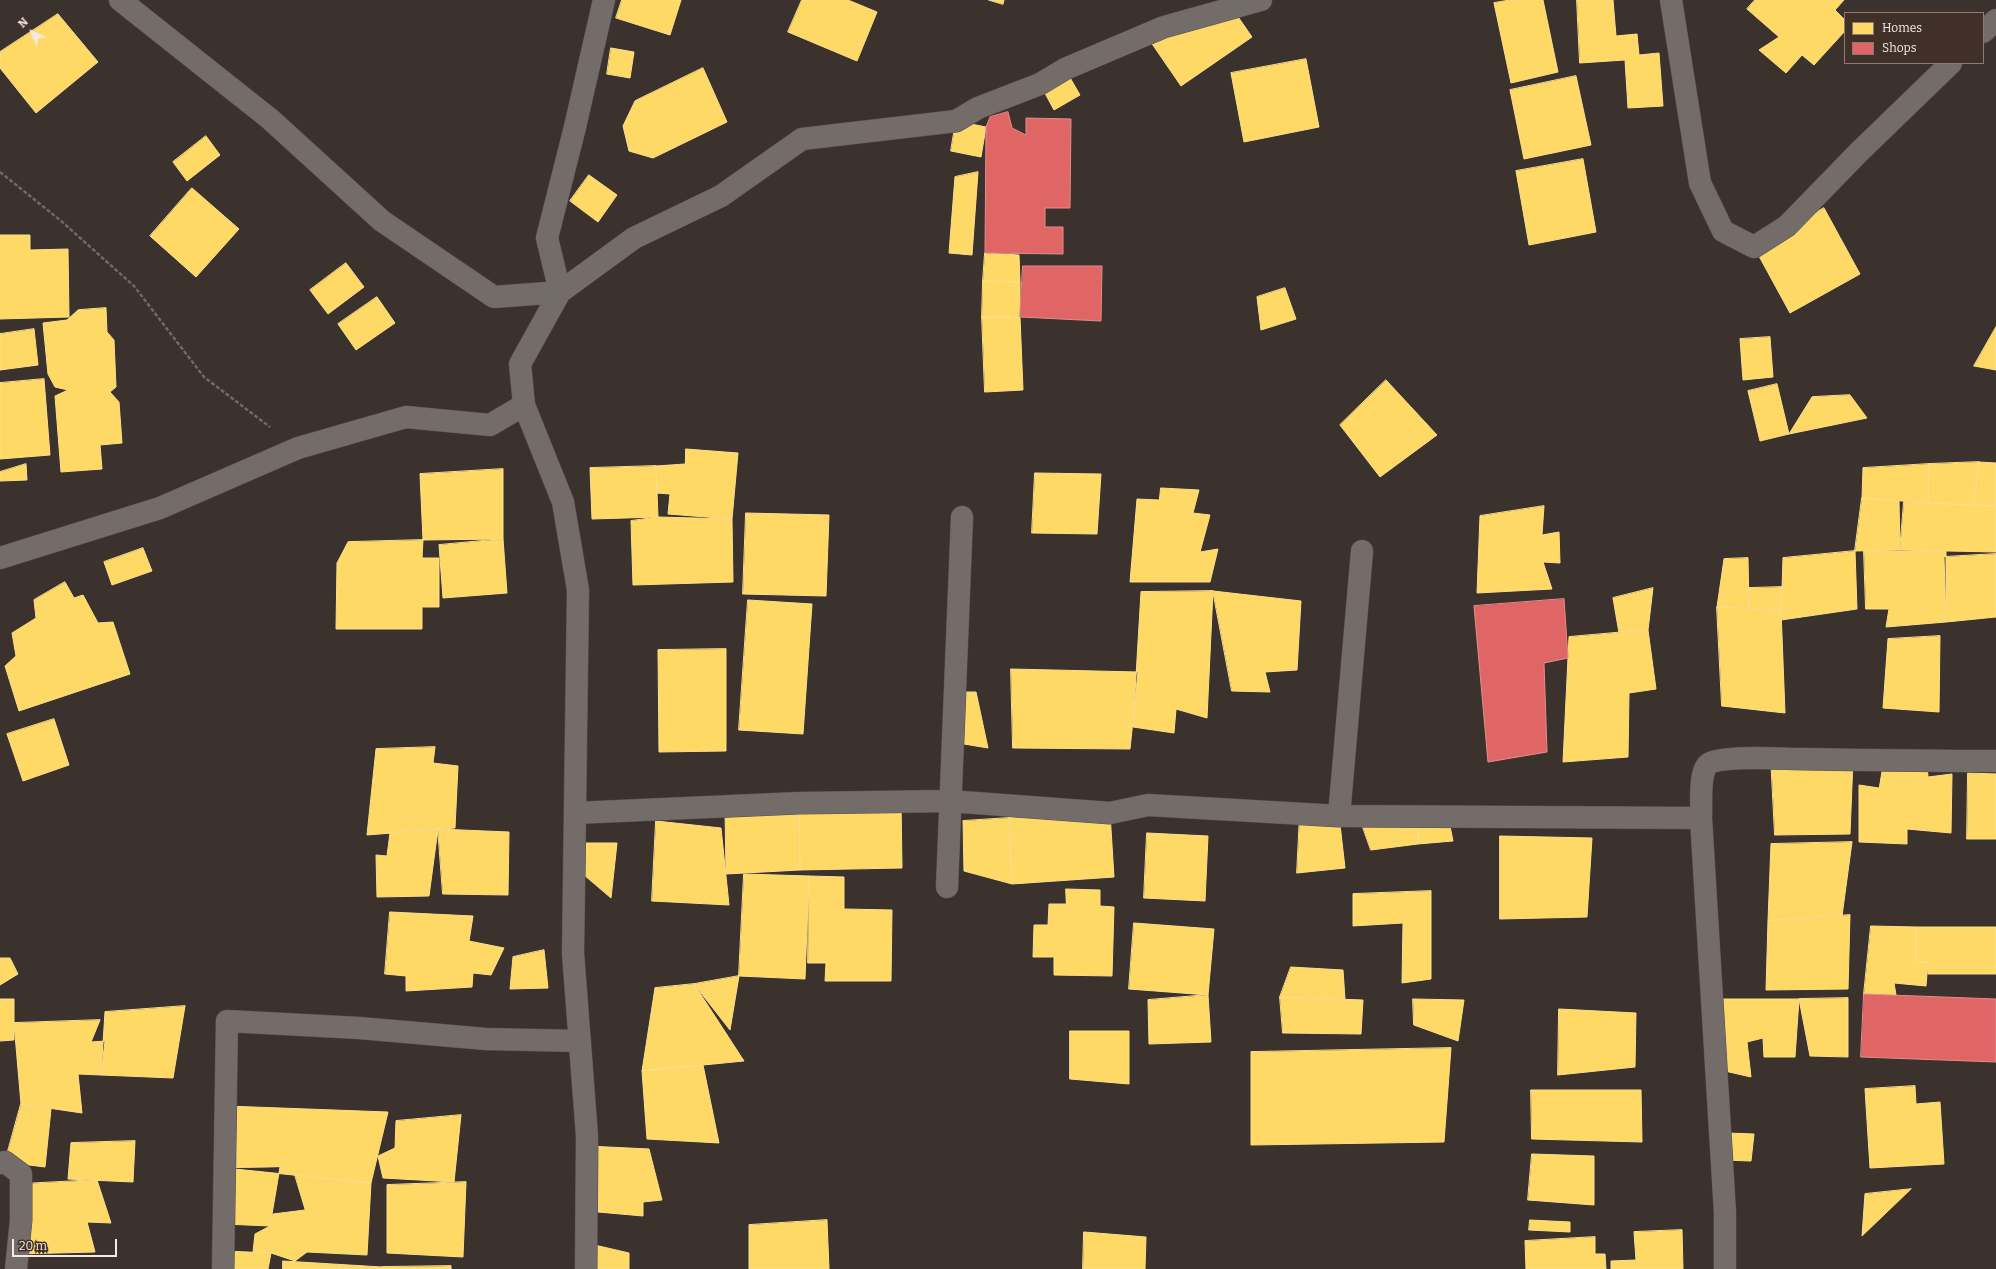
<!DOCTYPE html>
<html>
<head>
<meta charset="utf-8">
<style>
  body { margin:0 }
  #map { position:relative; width:1996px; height:1269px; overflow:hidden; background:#3b322e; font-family:Bitter,serif }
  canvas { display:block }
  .legend { position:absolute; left:1844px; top:12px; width:140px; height:52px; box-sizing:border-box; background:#413028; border:1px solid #897a73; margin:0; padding:5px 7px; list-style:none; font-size:12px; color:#f4e9e4 }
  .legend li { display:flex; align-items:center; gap:8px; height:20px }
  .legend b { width:20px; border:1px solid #897a73 }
  .north { position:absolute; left:12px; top:12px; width:40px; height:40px; -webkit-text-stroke:3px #413028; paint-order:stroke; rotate:316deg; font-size:11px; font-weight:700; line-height:16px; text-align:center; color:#f4e9e4 }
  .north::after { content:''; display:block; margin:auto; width:14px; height:18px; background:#f4e9e4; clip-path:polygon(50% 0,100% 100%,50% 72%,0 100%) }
  .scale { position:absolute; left:12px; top:1239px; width:105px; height:18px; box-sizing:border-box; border:2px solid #f4e9e4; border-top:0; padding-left:5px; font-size:12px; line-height:14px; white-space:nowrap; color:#f4e9e4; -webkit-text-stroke:3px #413028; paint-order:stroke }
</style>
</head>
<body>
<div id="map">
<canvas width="1996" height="1269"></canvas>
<ul class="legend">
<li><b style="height:11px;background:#ffd966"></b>Homes</li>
<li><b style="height:11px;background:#e06666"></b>Shops</li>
</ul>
<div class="north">N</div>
<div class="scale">20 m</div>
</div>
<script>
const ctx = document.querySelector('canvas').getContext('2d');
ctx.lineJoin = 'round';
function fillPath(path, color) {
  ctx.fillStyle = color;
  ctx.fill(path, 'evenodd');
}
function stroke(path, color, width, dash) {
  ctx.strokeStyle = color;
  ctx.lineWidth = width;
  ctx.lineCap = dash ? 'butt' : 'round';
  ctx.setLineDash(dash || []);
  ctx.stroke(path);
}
const homes = new Path2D(`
  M622,0H681L670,35L616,18Z
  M802,0H848L877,12L857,61L788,32Z
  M989,0H1004L1003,4Z
  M1510,0H1543L1558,72L1511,83L1494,3Z
  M1577,0H1613L1616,36L1637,34L1639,55L1659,53L1663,106L1628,108L1625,60L1580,63Z
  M1755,0H1844L1835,10L1845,20V31L1814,65L1802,55L1786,73L1759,50L1779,37L1747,9Z
  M1232,8L1252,37L1181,86L1146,35Z
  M58,14L98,62L36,113L0,68V52Z
  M611,48L634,52L630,78L607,74Z
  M1306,59L1319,127L1244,142L1231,73Z
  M703,68L727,122L653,158L629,151L623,126L635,101Z
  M1065,69L1080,95L1054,110L1040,84Z
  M1576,76L1591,145L1524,159L1510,90Z
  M956,121L986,127L981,157L951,151Z
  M206,136L220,155L187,181L173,162Z
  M1583,159L1596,232L1529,245L1516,171Z
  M978,172L972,255L949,253L955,177Z
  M589,175L617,195L598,222L570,201Z
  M192,188L239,229L196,277L150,236Z
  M1824,208L1860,274L1790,313L1754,247Z
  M0,235H30V250L68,249L69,317L0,319Z
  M985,253L1019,255L1020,282L983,281Z
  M346,263L364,287L328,314L310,290Z
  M983,281L1020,282V317H982Z
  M1285,288L1296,319L1261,330L1257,297Z
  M377,297L395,323L356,350L338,324Z
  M106,308L107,332L114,340L116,387L110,392L119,402L122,443L100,445L102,469L61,472L55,396L68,390L55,387L48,374L43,323L67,320L78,310Z
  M982,317H1020L1023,390L985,392Z
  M1996,327V370L1974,366Z
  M34,329L38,365L0,370V334Z
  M1770,337L1773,377L1743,380L1740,339Z
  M44,379L50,455L0,459V383Z
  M1386,380L1437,435L1380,477L1340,425Z
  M1777,384L1789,434L1760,441L1748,391Z
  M1850,395L1867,418L1789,434L1812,397Z
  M686,449L738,453L732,519L668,514L670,494L657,493L656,466L685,464Z
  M1979,462L1974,505L1928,503L1929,464Z
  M1979,462L1996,463V506L1974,505Z
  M26,464L27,480L0,481V472Z
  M1929,464L1928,503L1862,498L1863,468Z
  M656,466L658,517L592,519L590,468Z
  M503,469V539L423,540L420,474Z
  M1035,473L1101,474L1097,534L1032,533Z
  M1161,488L1199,490L1193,513L1210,515L1200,552L1218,549L1210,582H1130L1137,499L1159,500Z
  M1862,498L1899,501L1900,550L1855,551Z
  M1904,502L1996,506V552L1900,550Z
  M1544,506L1542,535L1559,532L1560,563L1543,562L1552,589L1477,593L1480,516Z
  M746,513L829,515L826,596L743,594Z
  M658,517L732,519L733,582L633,585L631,521Z
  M503,539L507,593L443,598L439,545Z
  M423,540L422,558H439V607H422V629H336L337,563L348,542Z
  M143,548L152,571L112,585L104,562Z
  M1855,551L1857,609L1781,620L1783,558Z
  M1864,551H1946V622L1886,627L1889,609H1866Z
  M1996,554V617L1946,622L1944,557Z
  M1748,558L1749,608L1717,607L1724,559Z
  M65,582L74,598L83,595L98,623L113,622L130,674L19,711L5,666L16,656L12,633L36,618L34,600Z
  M1782,587L1781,610L1749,608V588Z
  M1653,588L1648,630L1619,633L1613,598Z
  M1213,591L1207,718L1176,709L1174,733L1133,727L1141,592Z
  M1213,591L1301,601L1297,670L1265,672L1270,692L1232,691Z
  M748,600L812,604L803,734L739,730Z
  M1717,607L1781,610L1785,713L1722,706Z
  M1648,630L1656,689L1629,693L1628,757L1563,762L1569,637Z
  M1940,636L1939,712L1883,708L1888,639Z
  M726,649V751L659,752L658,650Z
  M1011,669L1138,672L1130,749L1013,748Z
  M953,692H976L988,748L952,742Z
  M54,719L69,765L23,781L7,734Z
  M435,747L433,763L458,766L455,828L367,835L376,749Z
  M1771,758L1853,760L1850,834L1775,835Z
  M1884,761L1927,762L1928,777L1952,774L1951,833L1907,829V844L1859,842V785L1879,788Z
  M1968,773L1996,774V839H1967Z
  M901,802L902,868L800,870L799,803Z
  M799,803L800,870L726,874L725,809Z
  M1110,813L1114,877L1012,884L1009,818Z
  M1300,814L1339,816L1345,868L1297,873Z
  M1359,816L1418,823V844L1371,850Z
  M1448,816L1453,841L1418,844V823Z
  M1009,818L1012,884L964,871L963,821Z
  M656,821L721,828L729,905L652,901Z
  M438,829L429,896L377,897L376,855L387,856L390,833Z
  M438,829L509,832L508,895L443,894Z
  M1147,833L1208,836L1205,901L1144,898Z
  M1500,836L1592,838L1587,917L1500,919Z
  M1852,842L1842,916L1768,921L1771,844Z
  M574,843H617L611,898L584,875Z
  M744,874L809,876L805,979L739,976Z
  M809,876L844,877V909L892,910L891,981H825L826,963H808Z
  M1066,889L1100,890V906L1114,907L1112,976L1054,975V957H1033L1034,925H1048L1049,904H1066Z
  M1431,891V979L1402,983L1403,923L1353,926V894Z
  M390,912L473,916L469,941L504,948L491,975L473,973L472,987L406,991V976L385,974Z
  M1850,915L1848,989L1766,990L1768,921Z
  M1134,923L1214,929L1208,995L1129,989Z
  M1871,926L1916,927V962H1928L1926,986L1894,983L1896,995L1864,994Z
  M1916,927H1996V974H1928V962H1916Z
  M544,950L548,988L510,989L513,957Z
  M0,958H10L18,974L0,985Z
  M1291,967L1343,970L1345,999L1280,997Z
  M739,976L730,1030L694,984Z
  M694,984L744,1061L642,1071L655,988Z
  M1208,995L1211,1042L1149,1044L1148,1000Z
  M1280,997L1363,1000L1361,1034L1283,1033Z
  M1848,998V1057L1810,1056L1799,999Z
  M0,999H14V1040L0,1041Z
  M1413,999L1464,1000L1458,1041L1414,1025Z
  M1713,999H1799L1795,1057H1764L1763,1038L1747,1042L1751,1077L1716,1069Z
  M185,1006L173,1078L101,1075L105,1012Z
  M1559,1009L1636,1013L1635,1067L1558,1075Z
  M100,1020L91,1042L105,1041L101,1075L78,1074L82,1113L21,1104L14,1023Z
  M1070,1031H1129V1084L1070,1079Z
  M1451,1048L1444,1142L1251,1145V1052Z
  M703,1065L719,1143L647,1139L642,1071Z
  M1915,1086L1916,1104L1940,1102L1944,1164L1870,1168L1865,1089Z
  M1531,1090H1641L1642,1142L1532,1139Z
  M21,1104L51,1109L45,1167L5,1162Z
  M226,1106L388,1112L371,1183L225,1168Z
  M461,1115L454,1182L383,1178L378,1156L395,1148L396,1121Z
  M1727,1133L1754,1134L1751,1161L1722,1160Z
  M135,1141L133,1182L68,1179L71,1143Z
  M587,1146L649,1149L662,1200L643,1202V1216L598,1212Z
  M1532,1154L1594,1156V1205L1528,1200Z
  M280,1167L270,1226L224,1224L225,1168Z
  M295,1175L371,1183L367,1255L307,1252L295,1261L271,1253L253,1252L255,1234L270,1226L273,1214L305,1210Z
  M97,1180L111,1223L87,1222L95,1252L18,1254L21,1184Z
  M466,1182L463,1257L387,1253V1185Z
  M1911,1189L1862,1236L1865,1194Z
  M827,1220L829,1269H749V1225Z
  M1530,1220L1570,1222V1232L1529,1230Z
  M1682,1230L1683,1269H1611V1261L1636,1260L1634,1232Z
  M1084,1232L1146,1237L1145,1269H1083Z
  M1595,1237V1254H1605L1606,1269H1526L1525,1241Z
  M586,1243L629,1253V1269H586Z
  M224,1251L271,1253L268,1269H223Z
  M283,1261L382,1267V1269H283Z
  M451,1266V1269H382V1267Z`);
const shops = new Path2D(`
  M1008,112L1012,128L1026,135V118L1071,119L1070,208H1045V227H1063V254L985,253L986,127L990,117Z
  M1023,266H1102L1101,321L1020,317Z
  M1564,599L1568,658L1544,663L1547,752L1488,762L1474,606Z
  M1864,994L1996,999V1062L1861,1057Z`);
const path = new Path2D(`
  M0,172L60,220L134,286L204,377L270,427`);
const street = new Path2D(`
  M120,0L270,119L382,221L494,297L560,292L634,238L721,196L802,139L956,121L978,108L1040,84L1065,69L1164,27L1261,0
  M1671,0L1700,183L1723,231L1754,247L1787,226L1859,152L1951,63
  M1983,32L1996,20
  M0,558L160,508L298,448L406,417L490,425L524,405
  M575,813L799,803L949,801L1110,813L1148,805L1339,816L1701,818
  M1339,816L1362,551
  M947,887L962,517
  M0,1163L5,1162L21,1174V1220L16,1269
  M223,1269L227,1021L359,1028L486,1039L580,1041
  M586,1269L587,1136L573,953L578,590L563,502L524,405L520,364L560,292L547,238L575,127L604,0
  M1725,1269V1213L1701,818C1702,805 1698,769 1710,763C1726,755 1785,759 1804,759C1868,760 1932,761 1996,761`);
fillPath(homes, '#ffd966');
stroke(homes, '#fcde8c', 1);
fillPath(shops, '#e06666');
stroke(shops, '#e68d8c', 1);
stroke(street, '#58504d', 23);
stroke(path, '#706965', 2.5, [4, 2]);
stroke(street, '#736c69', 22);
</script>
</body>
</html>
